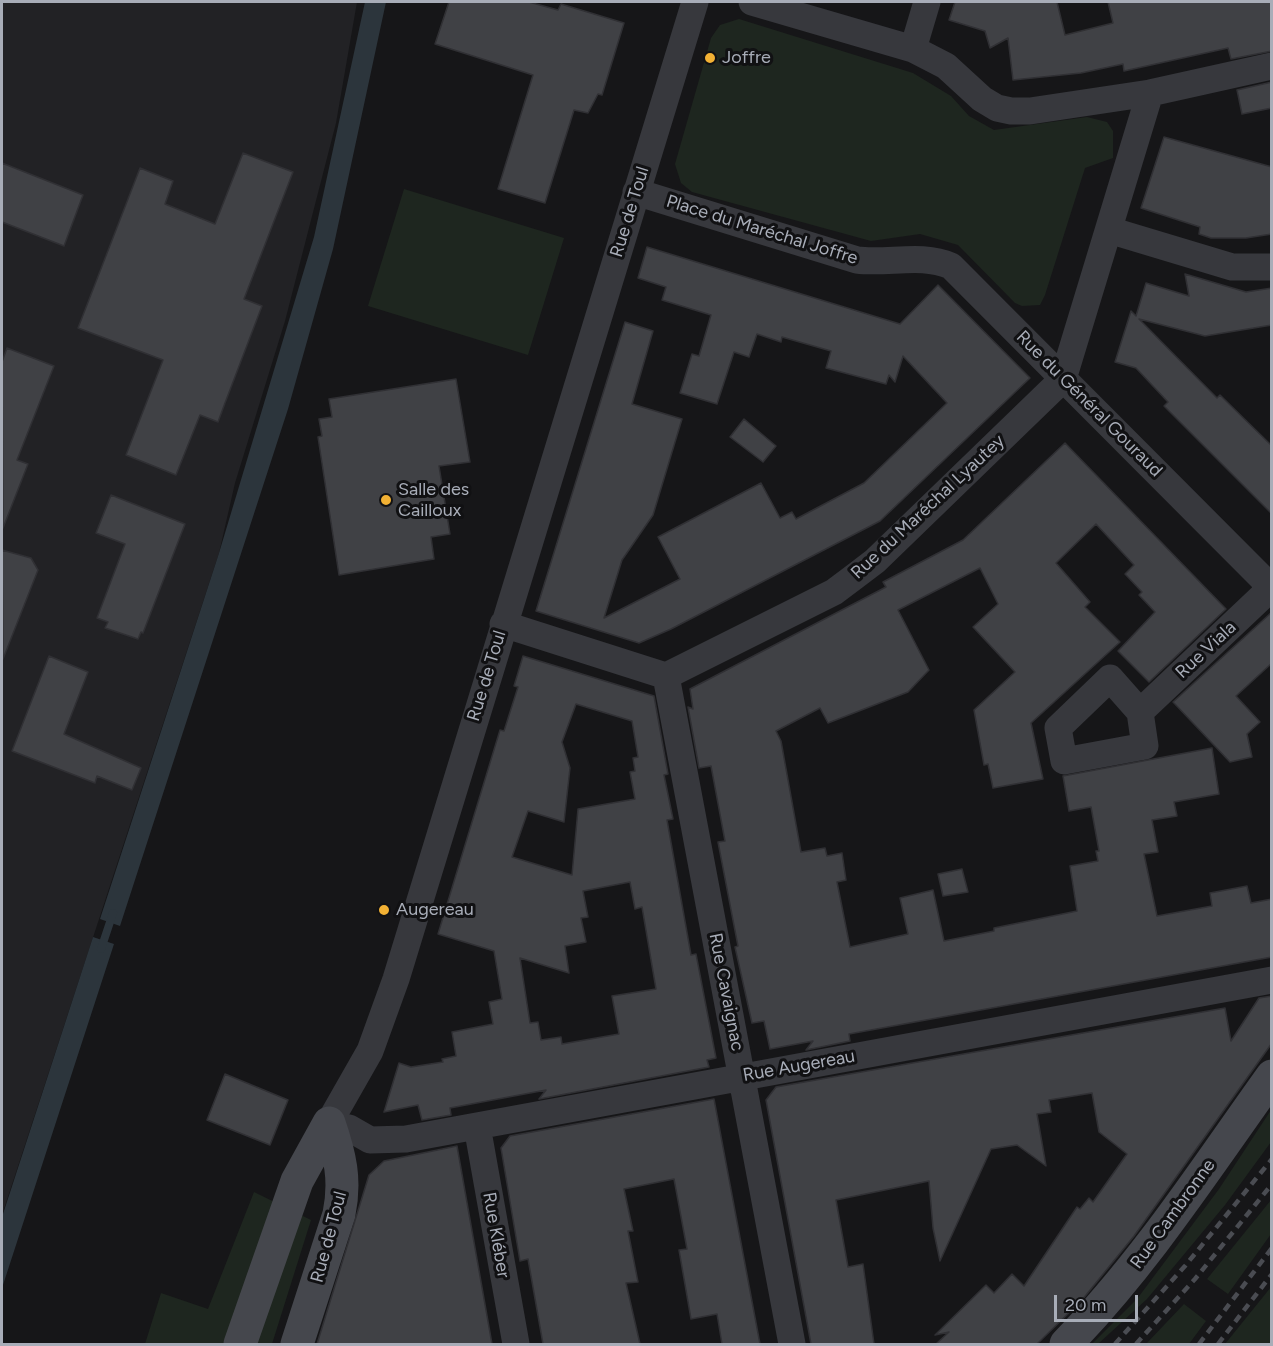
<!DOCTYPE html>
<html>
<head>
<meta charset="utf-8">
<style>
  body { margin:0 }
  #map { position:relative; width:1273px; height:1346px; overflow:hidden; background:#161618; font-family:Figtree,sans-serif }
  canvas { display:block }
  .frame { position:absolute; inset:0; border:3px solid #a8adb8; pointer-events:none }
  .scale { position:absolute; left:1054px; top:1295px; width:84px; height:27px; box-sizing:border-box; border:3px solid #a8adb8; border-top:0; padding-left:8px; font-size:18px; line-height:21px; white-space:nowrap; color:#a8adb8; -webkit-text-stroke:4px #111113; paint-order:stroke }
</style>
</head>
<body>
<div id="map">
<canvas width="1273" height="1346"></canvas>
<div class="frame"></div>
<div class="scale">20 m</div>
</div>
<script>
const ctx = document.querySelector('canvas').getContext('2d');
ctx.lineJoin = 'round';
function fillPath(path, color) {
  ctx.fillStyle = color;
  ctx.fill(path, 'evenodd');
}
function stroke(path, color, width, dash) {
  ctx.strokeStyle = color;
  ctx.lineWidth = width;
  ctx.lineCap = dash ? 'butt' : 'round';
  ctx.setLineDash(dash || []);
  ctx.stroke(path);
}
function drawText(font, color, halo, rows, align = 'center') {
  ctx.font = font + ' Figtree,sans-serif';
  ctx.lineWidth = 6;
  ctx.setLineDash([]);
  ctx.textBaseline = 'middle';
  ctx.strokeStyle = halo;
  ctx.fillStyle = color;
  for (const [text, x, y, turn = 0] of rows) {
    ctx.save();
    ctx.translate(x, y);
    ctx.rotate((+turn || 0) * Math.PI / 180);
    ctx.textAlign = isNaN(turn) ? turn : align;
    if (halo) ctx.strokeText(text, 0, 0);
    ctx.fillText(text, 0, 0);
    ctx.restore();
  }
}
const built = new Path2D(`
  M2,2H357L336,123L285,321L235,483L219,553L2,1215Z`);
const green = new Path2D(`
  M739,19L913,73L951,96L969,116L994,130L1087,117L1107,122L1113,131V158L1085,168L1045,295L1040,305L1022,306L1015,303L958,245L920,234L871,241L692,192L681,183L675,164L711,38L720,25Z
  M404,189L564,238L528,355L368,306Z
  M1271,1110V1142L1225,1205L1147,1299L1098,1344H1092L1137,1299L1219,1189Z
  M254,1192L311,1220L272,1344H145L161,1293L208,1309Z
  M1271,1200V1234L1228,1294L1207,1279Z
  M1271,1287V1344H1225Z
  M1184,1304L1206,1321L1189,1344H1146Z`);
const water = new Path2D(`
  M365,2H386L333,249L288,409L120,926L100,919L219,553L314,237Z
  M93,937L114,944L2,1288V1217Z`);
const stream = new Path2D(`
  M101,949L113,913`);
const building = new Path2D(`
  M449,2H529L558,10L561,4L624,23L602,95L598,94L588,113L574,110L545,203L498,189L533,75L435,44Z
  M955,2H1057L1065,35L1113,23L1108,2H1272V51L1231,59L1228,48L1124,71L1123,64L1081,73L1013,80L1008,38L990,48L985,31L949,20Z
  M1272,82V108L1242,114L1237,90Z
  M1164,137L1272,167V234L1246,238H1211L1199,234L1200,227L1141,208Z
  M243,153L293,172L244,299L262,306L225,403L218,422L200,415L176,475L126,455L163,360L78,328L140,168L173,181L165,204L215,224Z
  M2,163L83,195L64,246L2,222Z
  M647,247L900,324L938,285L1030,378L880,521L671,629L639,643L536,611L625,322L653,331L632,404L682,419L653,515L622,560L604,618L680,579L658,537L761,483L780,518L792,512L796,519L864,483L947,403L903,356L895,382L889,375L886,384L826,368L831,351L782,337L781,342L757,334L749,357L734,352L717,404L680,393L692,354L699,356L711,315L662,300L666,287L638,278Z
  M1185,274L1246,292L1272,288V325L1205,336L1139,319L1217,398L1220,395L1272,446V514L1164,406L1168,402L1136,368L1115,362L1131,311L1136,316L1146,283L1189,296Z
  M7,348L54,366L17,460L28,464L3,528L2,362Z
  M456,379L470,462L439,466L450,534L431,537L434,559L339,575L318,437L322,436L319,419L332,417L329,399Z
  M744,419L776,446L763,462L730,437Z
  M1065,443L1226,609L1149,682L1118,651L1155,612L1139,595L1142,592L1125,574L1134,565L1096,524L1056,563L1090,602L1085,607L1120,642L1031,723L1043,779L993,788L988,764L984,765L974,710L1015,672L973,627L998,604L980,568L898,610L929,670L908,692L828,723L820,708L776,731L781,741L801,852L825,848L827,856L842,853L846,880L837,882L850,947L908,934L900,898L933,890L944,941L994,931V928L1077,911L1070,866L1098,861L1096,851H1099L1091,807L1069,811L1063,776L1212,748L1219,794L1174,802L1177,816L1152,820L1158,852L1144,854L1157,916L1212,906L1210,893L1247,886L1251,903L1272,899V957L849,1034L850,1041L806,1050L813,1041L770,1049L764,1021L752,1023L735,947L738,946L737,941L718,842L725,841L711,766L699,768L688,707L693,709L690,689L886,587L883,582L963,540Z
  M111,495L185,524L143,633L141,632L138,639L105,628L108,622L97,618L125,544L96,533Z
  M2,550L31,558L38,570L3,659Z
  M1272,612V663L1236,696L1260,722L1247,734L1252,757L1230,762L1173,702Z
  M49,656L88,672L64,734L141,768L132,790L97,776L95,783L12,751Z
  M523,656L654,696L668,774L664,775L673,819L667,820L691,955L696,954L716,1058L707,1060L709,1067L539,1099L546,1090L450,1108L451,1115L422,1120L418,1105L384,1112L399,1063L411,1067L443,1062L442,1059L456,1056L452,1032L493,1024L489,1002L502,999L494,951L438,934L500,730L504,731L518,687L514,686ZM576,704L632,721L638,757L633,758L635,771L630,772L635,799L578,809L572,875L512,857L528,811L564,822L570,768L562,742ZM630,882L635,909L642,907L656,989L612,996L619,1034L562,1044L561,1037L541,1040L538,1022L530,1023L520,958L569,973L565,946L586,942L581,918L588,917L583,891Z
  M962,869L968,892L943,896L938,874Z
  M1272,996V1043L1134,1236L1082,1300L1037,1344H936L949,1332L935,1335L986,1285L994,1293L1012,1274L1024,1286L1077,1207L1080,1209L1089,1198L1093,1202L1127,1154L1099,1132L1092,1093L1049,1100L1051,1112L1037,1114L1046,1166L1017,1145L991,1149L940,1261L933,1228L929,1181L836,1200L848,1267L863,1264L874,1344H811L766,1100L776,1087L1225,1008L1231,1041L1259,998Z
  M225,1074L288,1100L270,1145L207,1120Z
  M714,1099L760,1344H722L717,1314L691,1319L679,1250L687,1249L674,1179L624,1189L633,1231H628L638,1282L626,1283L640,1344H543L528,1259L520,1261L501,1148L510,1136Z
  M457,1146L492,1344H317L369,1175L384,1161Z`);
const street = new Path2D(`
  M695,2L396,979L370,1051L329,1123L349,1128L370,1140L406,1139L1272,980
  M752,2L913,49L946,66L982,99L997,108L1011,111H1030L1150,93L1272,66
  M913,49L927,2
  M636,192L857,260C888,264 922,253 951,266L1272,588
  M1109,230L1232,267H1272
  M503,624L666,676L834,592L854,577L875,561L1063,379L1150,93
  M666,676L792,1344
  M1110,678L1140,712L1145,746L1064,761L1058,728Z
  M1140,712L1271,588
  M477,1126L516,1344`);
const secondary = new Path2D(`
  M240,1344L297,1181L329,1123
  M297,1344L339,1214C346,1180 340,1155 329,1123
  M1066,1344C1145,1263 1206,1168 1272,1076`);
const rail = new Path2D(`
  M1115,1344L1185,1266L1272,1159
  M1136,1344L1195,1279L1272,1184
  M1199,1344L1272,1248
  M1218,1344L1272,1274`);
const markers = [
  [710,58,6,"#f2b134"],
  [386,500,6,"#f2b134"],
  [384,910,6,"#f2b134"]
];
const poiNames = [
  ["Joffre",722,58],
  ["Salle des",398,490],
  ["Cailloux",398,511],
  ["Augereau",396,910]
];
const streetNames = [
  ["Rue de Toul",630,212,-73],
  ["Place du Maréchal Joffre",762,230,17],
  ["Rue du Général Gouraud",1089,404,45],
  ["Rue du Maréchal Lyautey",928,507,-43],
  ["Rue Viala",1206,650,-43],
  ["Rue de Toul",487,676,-73],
  ["Rue Cavaignac",726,992,79],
  ["Rue Augereau",799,1066,-10],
  ["Rue Cambronne",1173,1214,-54],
  ["Rue Kléber",496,1235,80],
  ["Rue de Toul",329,1237,-75]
];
fillPath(built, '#222225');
fillPath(green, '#1e261f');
fillPath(water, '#2c353c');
stroke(stream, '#2c353c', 8);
fillPath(building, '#404145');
stroke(building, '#303034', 1.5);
stroke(street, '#37383d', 27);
stroke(secondary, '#45474d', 33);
stroke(rail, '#4a4c52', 4.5, [8, 6]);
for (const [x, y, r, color] of markers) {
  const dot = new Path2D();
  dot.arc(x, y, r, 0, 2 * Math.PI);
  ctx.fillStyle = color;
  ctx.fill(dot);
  stroke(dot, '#111113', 2);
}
drawText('18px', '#a8adb8', '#111113', poiNames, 'left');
drawText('18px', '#a8adb8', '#111113', streetNames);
</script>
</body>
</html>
